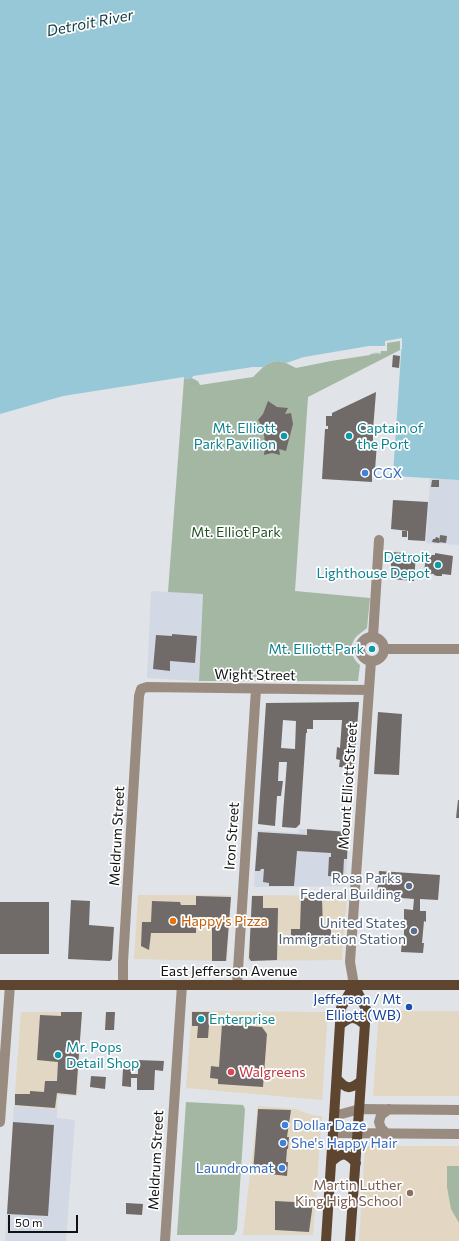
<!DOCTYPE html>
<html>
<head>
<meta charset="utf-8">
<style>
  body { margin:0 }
  #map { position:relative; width:459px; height:1241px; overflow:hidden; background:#e0e3e7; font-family:Commissioner,sans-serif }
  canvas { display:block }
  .scale { position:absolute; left:8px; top:1215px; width:70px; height:18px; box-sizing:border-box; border:2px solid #111213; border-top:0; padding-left:5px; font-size:12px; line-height:14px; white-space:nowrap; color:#111213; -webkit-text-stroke:3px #fff; paint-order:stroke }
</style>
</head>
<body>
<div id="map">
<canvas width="459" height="1241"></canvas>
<div class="scale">50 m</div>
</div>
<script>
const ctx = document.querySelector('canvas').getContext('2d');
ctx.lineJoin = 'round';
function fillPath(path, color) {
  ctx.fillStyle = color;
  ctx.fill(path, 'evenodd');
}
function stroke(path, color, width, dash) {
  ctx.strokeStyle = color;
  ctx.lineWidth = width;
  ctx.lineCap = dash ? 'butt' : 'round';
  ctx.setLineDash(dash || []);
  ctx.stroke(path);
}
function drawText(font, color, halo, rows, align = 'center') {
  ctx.font = font + ' Commissioner,sans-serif';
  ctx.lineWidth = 3.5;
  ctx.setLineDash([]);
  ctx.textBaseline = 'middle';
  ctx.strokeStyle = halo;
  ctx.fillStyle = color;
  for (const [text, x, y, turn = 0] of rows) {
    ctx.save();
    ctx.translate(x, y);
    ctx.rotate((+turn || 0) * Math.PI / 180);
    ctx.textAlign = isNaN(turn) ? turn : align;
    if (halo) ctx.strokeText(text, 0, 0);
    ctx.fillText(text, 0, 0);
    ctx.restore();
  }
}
const commercial = new Path2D(`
  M138,895H231L227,961L134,959Z
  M252,895L347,896L342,960L248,961Z
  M192,1011L328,1012L322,1100L186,1088Z
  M379,1011H459V1096H373Z
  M21,1012H82L77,1096L58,1095L57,1110L14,1106Z
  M258,1106L295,1109L312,1115L322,1116L313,1235H243Z`);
const built = new Path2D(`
  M430,478L459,480V545L426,543Z
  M151,591L203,594L199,681L147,678Z
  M299,829L350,831L345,886L254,887L257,830L299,833Z
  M14,1106L57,1110V1118L75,1120L66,1241H5Z`);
const education = new Path2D(`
  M365,1146H459V1241H359Z`);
const green = new Path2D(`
  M402,338V349L308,397L295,591L370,598L367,628C364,631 360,633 357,636C348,645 351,658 360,665L358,681H199L203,594L168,592L184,379L192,378L198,381L255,374L267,364L273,362L279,361L287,363L379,353V349H385V341Z
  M186,1102L243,1105L245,1109L237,1230L234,1235H177Z
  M447,1166H459V1223L451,1209L447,1187Z`);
const water = new Path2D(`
  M0,0H459V480L394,476L393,475L402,339L385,341V350L380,349L379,353L372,352L294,367L287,363L279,361L273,362L267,364L255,374L199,383L194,378L184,379V377L63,396L0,414Z`);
const pier = new Path2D(`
  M402,338V349L400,350V341L387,343V351H381L380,355L379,353L372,352L370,355L331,361L296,368L286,363L304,357L369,346H385V341Z
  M253,367H263L253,377L200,385L198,381L192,378L193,376Z`);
const building = new Path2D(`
  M393,355L400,356L399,368L392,367Z
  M376,392L373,430L371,429L370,432H373V443H377L375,470L372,469V482L322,479L325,429H328V426H326V416H332V413Z
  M268,401L277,407L288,408L285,414L291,413L293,424L286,451L279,449L280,455L272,453L264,455L265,444L264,434L262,426L258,420L263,414Z
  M432,480H439V487H431Z
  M393,500L428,502L425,541L408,540V531L391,529Z
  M402,531H407V537H402Z
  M440,535L447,536L446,543L439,542Z
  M436,537L439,538V543L432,542L433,539H435Z
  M392,552L416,554L414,581L390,579Z
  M435,553L453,556L451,575L442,574V576H437L434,575V574L424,573L426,555H435Z
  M172,634L197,636L195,663L170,661V671L153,669L156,635L172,636Z
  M359,702L354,768L339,767L340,760L336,759L337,747L340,748L342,720H313V729H307V733H306L300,824L296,828L282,827L287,762H279L278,781H283L281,796H277L275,826L258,824L266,703ZM283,720L296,721L295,749L281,748Z
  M378,712L402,714L399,775L374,774Z
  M458,800H459V818H456Z
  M307,829L348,832L347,859H344L343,877L328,876L329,857H331V853L297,851L294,886H269V883L263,882L264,869H261L260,871H255L258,832L307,835Z
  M379,871L440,875L438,900L420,899V911H426V922L424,921L422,943H424L423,953L401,952L402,941H404V909L413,910L414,899L377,896Z
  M196,896L231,897L226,961H212V917H196V933H151L149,950L141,946L142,922H151L152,901L180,902L181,905H196Z
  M252,896H263V908H278L277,960L251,961L249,958Z
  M301,898H322L323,929H331V940H291V929H300Z
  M71,900L90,901L89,925L114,927L112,959L110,961L68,959Z
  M0,902H49V954H0Z
  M61,1012H82L76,1095L57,1093L55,1108L15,1105V1094H30V1091L44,1092L45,1081H57L58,1062L37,1060L40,1015L61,1016Z
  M106,1012H115L114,1030H105Z
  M192,1012H210L208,1038H197L198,1026H192Z
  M222,1024L262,1027L267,1034L263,1087L218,1084V1079L210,1078L211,1066L219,1067Z
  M138,1060L164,1061L163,1071L155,1070L154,1090H137V1078H131V1087L122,1086L123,1069H132L131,1074H138Z
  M91,1076L106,1077L105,1089L90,1087Z
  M258,1109L291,1110L287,1137H289L288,1149H287L286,1162H288L287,1176L253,1172Z
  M13,1122L54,1125L48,1216L7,1214Z
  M275,1201L313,1203L309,1232L275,1230Z
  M126,1203L143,1204L142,1215L126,1214Z`);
const minor = new Path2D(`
  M360 649a12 12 0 1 1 24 0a12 12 0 1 1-24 0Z
  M373,637L379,540
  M384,649H459
  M123,985V962L139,696L141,689L147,687L369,690
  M237,985L256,689
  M354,985L350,962L371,661
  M334,1116L360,1109L459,1110
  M0,1122L10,985
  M333,1133L459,1134
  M387,1134L381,1128L379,1122L381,1115L389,1109
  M165,1241L182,985`);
const major = new Path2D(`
  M0,985H459
  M341,1024C351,1016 355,1016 365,1025
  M337,1079C346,1089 350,1090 361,1081
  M331,1162C342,1152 346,1152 356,1163
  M326,1241L341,1008L354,985
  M350,1241L366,1009L354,985`);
const markers = [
  [284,436,4,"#0f9aa8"],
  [349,436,4,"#0f9aa8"],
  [365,473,4,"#3f7fe0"],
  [438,565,4,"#0f9aa8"],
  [372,649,4,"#0f9aa8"],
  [409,886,4,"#5c6f8a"],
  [173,921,4,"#e8710a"],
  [414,931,4,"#5c6f8a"],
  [409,1007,4,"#1a4fb4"],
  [201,1019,4,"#0f9aa8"],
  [58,1055,4,"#0f9aa8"],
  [231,1072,4,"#e0444e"],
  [285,1125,4,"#3f7fe0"],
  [283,1143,4,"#3f7fe0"],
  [282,1168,4,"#3f7fe0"],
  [410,1193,4,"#8d6e63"]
];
const cultureNames = [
  ["Mt. Elliott",276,428],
  ["Park Pavilion",276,444],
  ["Captain of",357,428,"left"],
  ["the Port",357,444,"left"],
  ["Detroit",430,557],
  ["Lighthouse Depot",430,573],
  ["Mt. Elliott Park",364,649],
  ["Enterprise",209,1019,"left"],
  ["Mr. Pops",66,1047,"left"],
  ["Detail Shop",66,1063,"left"]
];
const shopNames = [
  ["CGX",373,473],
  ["Dollar Daze",293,1125],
  ["She's Happy Hair",291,1143],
  ["Laundromat",274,1168,"right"]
];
const parkNames = [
  ["Mt. Elliot Park",236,532]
];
const streetNames = [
  ["Wight Street",255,675,1],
  ["Mount Elliott Street",348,786,-86],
  ["Meldrum Street",117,836,-87],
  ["Iron Street",232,836,-86],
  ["East Jefferson Avenue",229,971],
  ["Meldrum Street",156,1160,-87]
];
const serviceNames = [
  ["Rosa Parks",401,878],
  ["Federal Building",401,894],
  ["United States",406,923],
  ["Immigration Station",406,939]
];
const foodNames = [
  ["Happy's Pizza",181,921]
];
const transitNames = [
  ["Jefferson / Mt",401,999],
  ["Elliott (WB)",401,1015]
];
const healthNames = [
  ["Walgreens",239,1072]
];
const educationNames = [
  ["Martin Luther",402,1185],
  ["King High School",402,1201]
];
const waterNames = [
  ["Detroit River",90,23,-11]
];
fillPath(commercial, '#e2d7c3');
fillPath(built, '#d2d9e4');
fillPath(education, '#e3d7c3');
fillPath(green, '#a3b7a3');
fillPath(water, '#97c8d7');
fillPath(pier, '#e0e3e7');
fillPath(building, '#706b69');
stroke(minor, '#9a8b80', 10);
stroke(major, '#5e4530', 10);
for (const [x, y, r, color] of markers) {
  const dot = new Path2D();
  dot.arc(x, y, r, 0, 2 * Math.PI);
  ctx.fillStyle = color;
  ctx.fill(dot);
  stroke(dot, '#fff', 1.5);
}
drawText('14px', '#0d838f', '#fff', cultureNames, 'right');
drawText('14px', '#366cbe', '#fff', shopNames, 'left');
drawText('14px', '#225228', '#fff', parkNames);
drawText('14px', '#111213', '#fff', streetNames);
drawText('14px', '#4e5e75', '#fff', serviceNames, 'right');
drawText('14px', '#c56008', '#fff', foodNames, 'left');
drawText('14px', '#164399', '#fff', transitNames, 'right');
drawText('14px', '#be3a42', '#fff', healthNames, 'left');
drawText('14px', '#785e54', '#fff', educationNames, 'right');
drawText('italic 15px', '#0e3c47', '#fff', waterNames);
</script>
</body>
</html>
